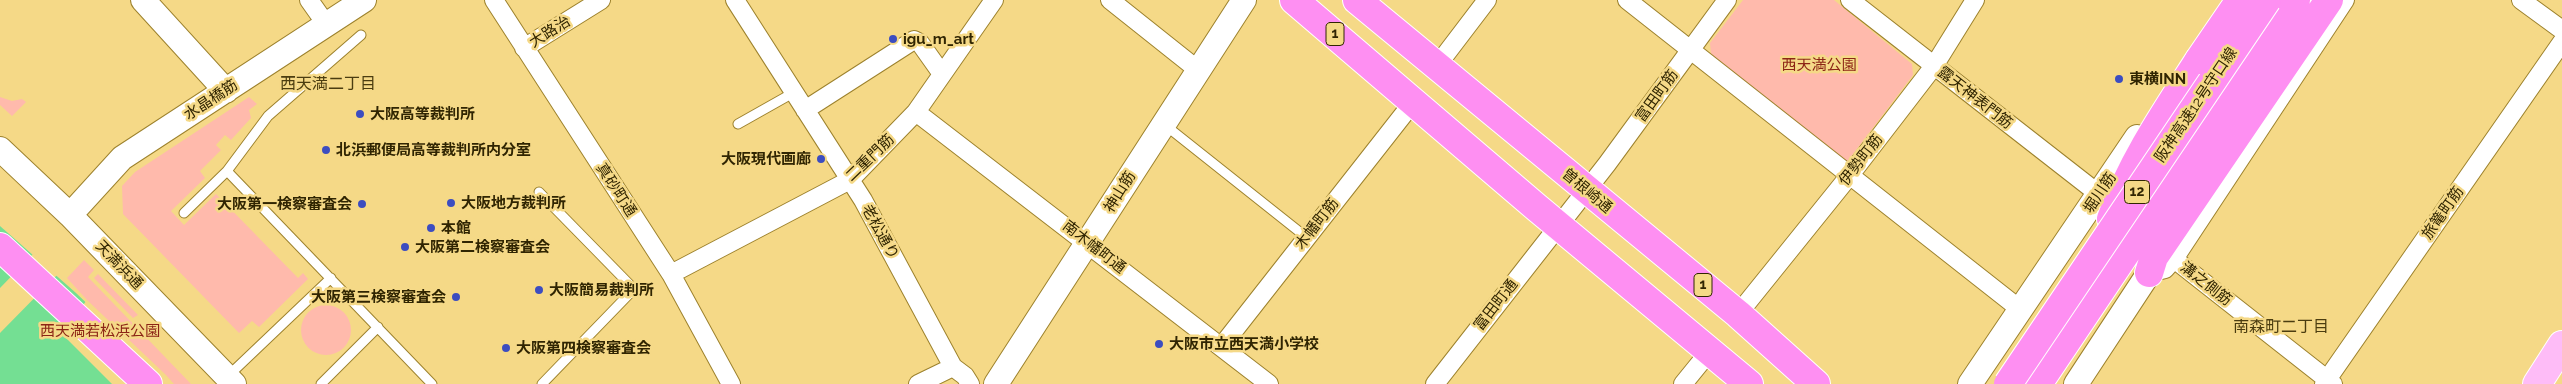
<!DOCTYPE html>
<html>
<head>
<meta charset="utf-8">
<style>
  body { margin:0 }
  canvas { display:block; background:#f5d987 }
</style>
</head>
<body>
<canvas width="2562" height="384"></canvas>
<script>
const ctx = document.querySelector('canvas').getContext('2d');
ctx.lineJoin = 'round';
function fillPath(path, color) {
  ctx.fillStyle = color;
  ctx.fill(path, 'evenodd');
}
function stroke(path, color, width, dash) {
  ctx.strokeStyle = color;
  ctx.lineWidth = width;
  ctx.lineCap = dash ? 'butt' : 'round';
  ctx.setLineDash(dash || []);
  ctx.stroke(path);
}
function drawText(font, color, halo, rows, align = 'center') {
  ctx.font = font + ' Raleway,"Noto Sans JP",sans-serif';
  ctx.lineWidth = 5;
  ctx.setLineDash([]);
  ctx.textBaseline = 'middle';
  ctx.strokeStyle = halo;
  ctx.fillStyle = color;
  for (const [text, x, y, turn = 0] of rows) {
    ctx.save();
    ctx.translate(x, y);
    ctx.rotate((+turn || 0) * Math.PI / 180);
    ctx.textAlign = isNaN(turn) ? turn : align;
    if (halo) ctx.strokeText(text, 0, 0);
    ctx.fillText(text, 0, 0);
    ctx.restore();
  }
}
const green = new Path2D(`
  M1743,0H1834L1912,64L1913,75L1847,162L1711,55L1710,43Z
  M0,97L12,101L22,99L26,102L12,116L0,105Z
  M249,97L257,104L249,110L251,118L231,140L225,135L216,145L221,150L200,171L205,178L171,211L184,225L216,194L298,278L303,273L308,279L259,327L252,321L239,333L123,214L122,186L135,172Z
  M84,260L94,270L88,277L191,384H112L61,333L87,300L67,278Z
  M98,274L138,315L133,318L94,278Z
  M301 330a25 25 0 1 1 50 0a25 25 0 1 1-50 0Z`);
const water = new Path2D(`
  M0,226L76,293L171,384H0Z`);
const pier = new Path2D(`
  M34,253L58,274L0,333V288Z
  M87,300L166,375L174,384H112L61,333Z`);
const lane = new Path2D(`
  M361,35L268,116L227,171L432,384
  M738,124L793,93
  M1165,125L1306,237
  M539,192L634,289L542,384
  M184,213L227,171
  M227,377L331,278
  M321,384L378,327`);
const street = new Path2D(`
  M309,0L326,24
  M494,0L671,274L731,384
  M735,0L863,200L953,367L965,376L970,384
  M1110,0L1198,70
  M1627,0L2021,310
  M1850,0L2100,195
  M2521,0L2562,30
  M524,48L601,0
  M1436,67L1487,0
  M805,110L914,40L920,43L942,74
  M916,112L1269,384
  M2174,259L2333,384
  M2149,273L2165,269L2174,259L2345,0
  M671,274L850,180L916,112L994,0
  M1738,314L1850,175L1934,66L1975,0
  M1221,347L1414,101
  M918,384L953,367
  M1435,384L1607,164L1727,0
  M1683,384L1709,352
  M2324,384L2562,42`);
const secondary = new Path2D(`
  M143,0L226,91
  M0,149L70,215L234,384
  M70,215L122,158L364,0
  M996,384L1244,0
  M1970,384L2137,137
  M2076,384L2149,273`);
const primary = new Path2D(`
  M2537,384L2562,345`);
const highway = new Path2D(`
  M1294,0L1536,207L1749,384
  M1357,0L1738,314L1816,384
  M2111,219C2131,162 2166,111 2199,60
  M0,247L148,384
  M2149,273L2154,257L2329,0
  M2038,384L2296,0`);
const highwayBridge = new Path2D(`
  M2199,60L2240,0
  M2008,384L2267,0`);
const markers = [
  [893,39,5,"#3c4dc0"],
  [2119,79,5,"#3c4dc0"],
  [360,114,5,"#3c4dc0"],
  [326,150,5,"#3c4dc0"],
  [821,159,5,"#3c4dc0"],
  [451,203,5,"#3c4dc0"],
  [362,204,5,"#3c4dc0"],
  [431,228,5,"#3c4dc0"],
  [405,247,5,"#3c4dc0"],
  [539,290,5,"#3c4dc0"],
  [456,297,5,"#3c4dc0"],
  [1159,344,5,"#3c4dc0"],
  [506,348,5,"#3c4dc0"]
];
const shields = [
  [1335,34,18],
  [2137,192,25],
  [1703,285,18]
];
const shieldNames = [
  ["1",1335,34],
  ["12",2137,192],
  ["1",1703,285]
];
const streetNames = [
  ["大路治",550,32,-32],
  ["富田町筋",1657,96,-54],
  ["露天神表門筋",1975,98,38],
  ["水晶橋筋",211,100,-33],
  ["阪神高速12号守口線",2196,105,-56],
  ["二重門筋",870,158,-44],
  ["伊勢町筋",1861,160,-52],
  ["真砂町通",616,190,57],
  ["曽根崎通",1587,191,40],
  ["神山筋",1120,192,-58],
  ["堀川筋",2100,193,-56],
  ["旅篭町筋",2443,213,-55],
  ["木幡町筋",1317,224,-52],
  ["老松通り",880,232,61],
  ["南木幡町通",1094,247,38],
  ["天満浜通",119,265,46],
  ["溝之側筋",2206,284,38],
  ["富田町通",1496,305,-52]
];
const poiNames = [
  ["igu_m_art",903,39],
  ["東横INN",2129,79],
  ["大阪高等裁判所",370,114],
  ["北浜郵便局高等裁判所内分室",336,150],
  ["大阪現代画廊",811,159,"right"],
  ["大阪地方裁判所",461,203],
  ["大阪第一検察審査会",352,204,"right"],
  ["本館",441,228],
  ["大阪第二検察審査会",415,247],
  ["大阪簡易裁判所",549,290],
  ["大阪第三検察審査会",446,297,"right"],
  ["大阪市立西天満小学校",1169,344],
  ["大阪第四検察審査会",516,348]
];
const parkNames = [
  ["西天満公園",1819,65],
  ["西天満若松浜公園",100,331]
];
const neighbourhoodNames = [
  ["西天満二丁目",328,84],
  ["南森町二丁目",2281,327]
];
fillPath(green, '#ffbaac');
fillPath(water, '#74df93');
fillPath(pier, '#f5d987');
stroke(lane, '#9d822d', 11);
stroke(street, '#9d822d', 20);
stroke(secondary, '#9d822d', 26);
stroke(primary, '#fff', 30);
stroke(highway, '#fff', 30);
stroke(lane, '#fff', 9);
stroke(street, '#fff', 18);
stroke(secondary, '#fff', 24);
stroke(primary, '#febcf7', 28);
stroke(highway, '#fe8ff2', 28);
stroke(highwayBridge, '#fff', 30, []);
stroke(highwayBridge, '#fe8ff2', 28);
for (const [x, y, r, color] of markers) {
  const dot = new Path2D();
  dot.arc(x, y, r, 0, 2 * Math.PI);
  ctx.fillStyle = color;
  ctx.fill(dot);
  stroke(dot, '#f5d987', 2);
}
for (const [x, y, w] of shields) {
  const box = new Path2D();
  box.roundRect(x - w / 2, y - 11.5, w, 23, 4);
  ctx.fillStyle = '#f5d987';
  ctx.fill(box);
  stroke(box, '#302502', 1);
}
drawText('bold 14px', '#302502', null, shieldNames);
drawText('15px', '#302502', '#f5d987', streetNames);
drawText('bold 15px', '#302502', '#f5d987', poiNames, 'left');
drawText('15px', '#8c2516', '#f5d987', parkNames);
drawText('16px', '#4b3d10', '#f5d987', neighbourhoodNames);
</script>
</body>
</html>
